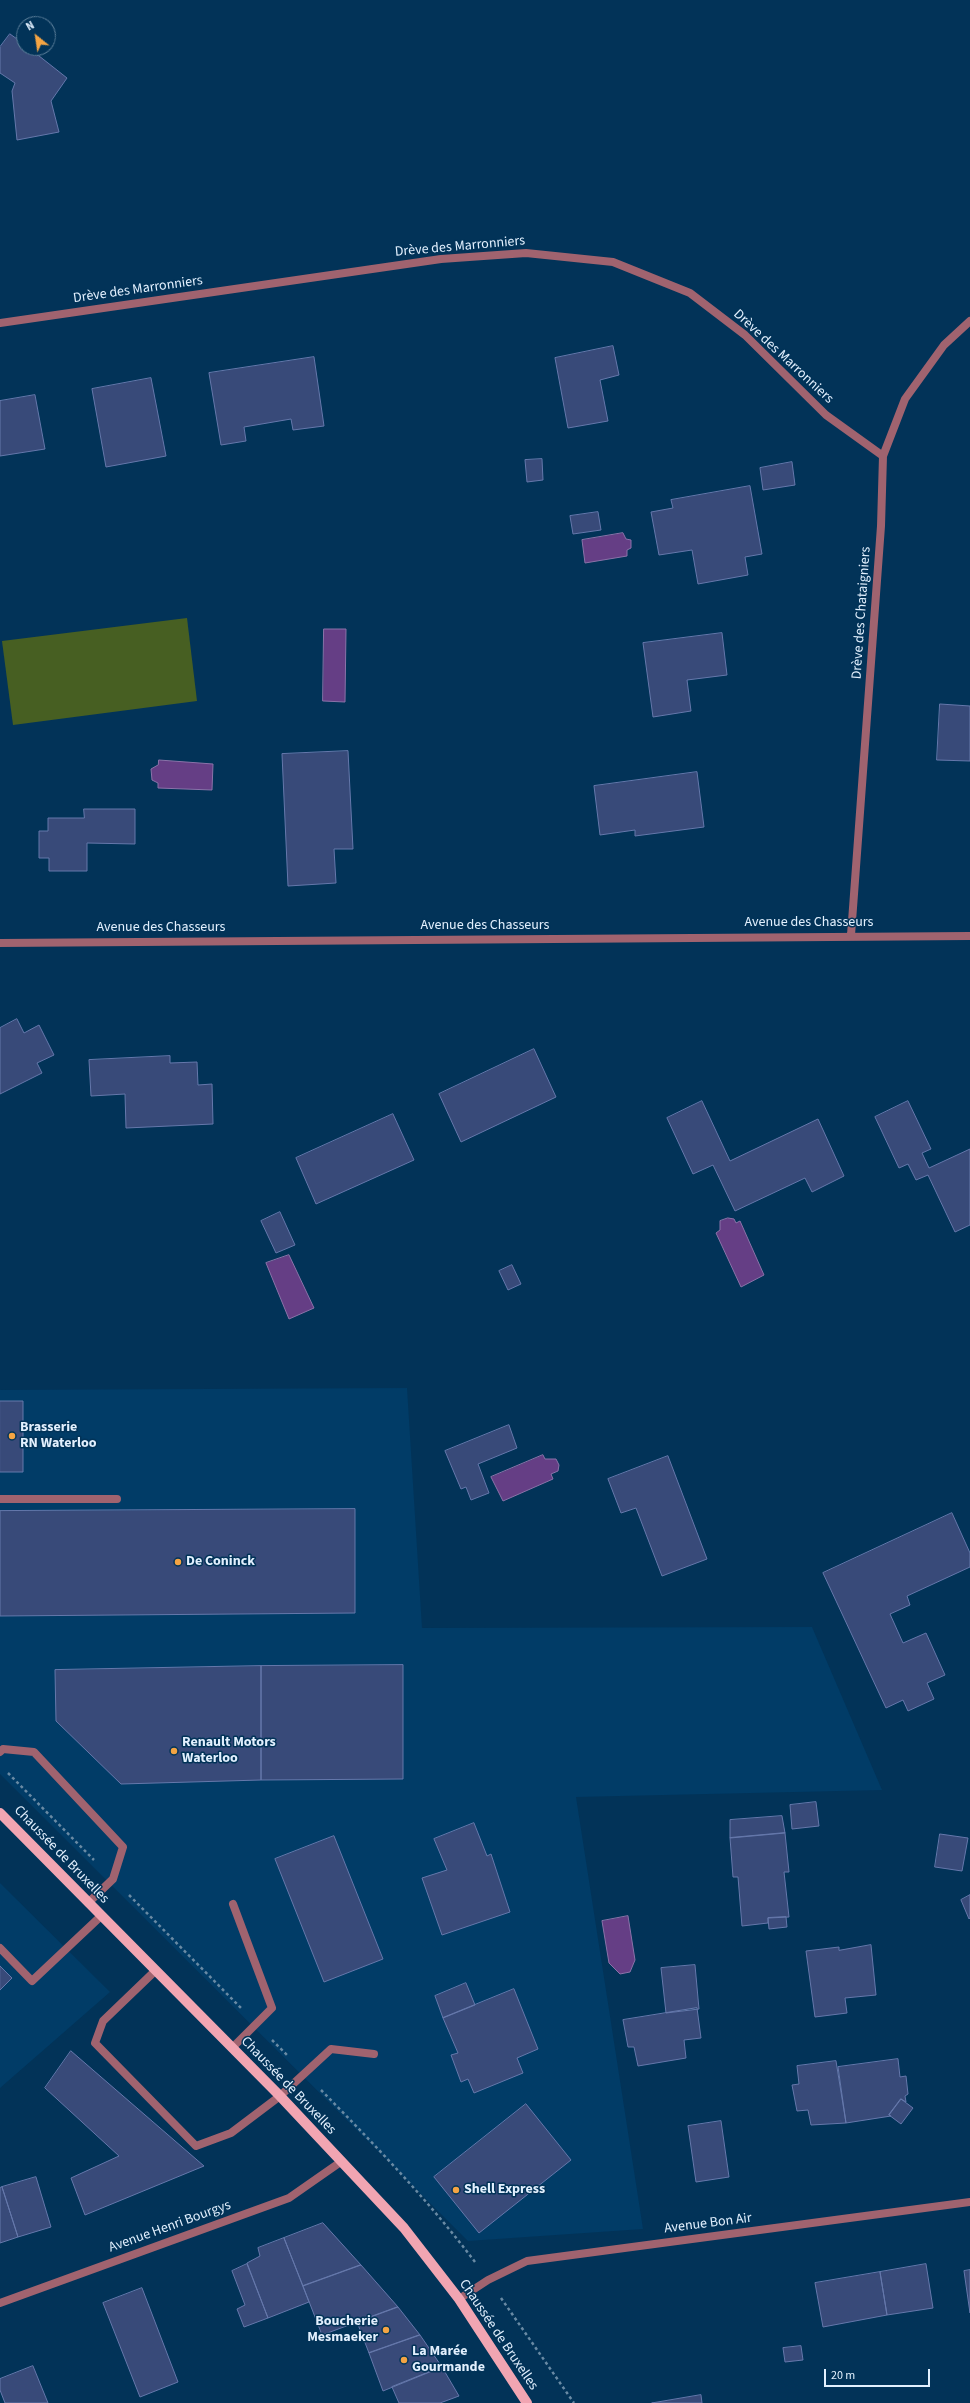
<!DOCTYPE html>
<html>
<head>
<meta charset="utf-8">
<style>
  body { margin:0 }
  #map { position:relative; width:970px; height:2403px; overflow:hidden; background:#023358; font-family:"Source Sans 3",sans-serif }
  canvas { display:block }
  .north { position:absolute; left:16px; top:16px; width:40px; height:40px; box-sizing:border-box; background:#023358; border:1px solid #5c7f9a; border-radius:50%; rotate:330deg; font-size:11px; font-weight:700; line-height:16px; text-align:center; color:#e2f0fe }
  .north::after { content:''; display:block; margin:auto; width:14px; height:18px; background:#f4a443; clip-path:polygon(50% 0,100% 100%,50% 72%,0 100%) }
  .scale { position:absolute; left:824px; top:2369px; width:106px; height:18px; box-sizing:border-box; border:2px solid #e2f0fe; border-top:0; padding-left:5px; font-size:12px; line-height:14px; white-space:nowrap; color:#e2f0fe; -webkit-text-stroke:3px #023358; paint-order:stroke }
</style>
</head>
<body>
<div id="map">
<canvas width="970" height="2403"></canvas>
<div class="north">N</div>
<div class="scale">20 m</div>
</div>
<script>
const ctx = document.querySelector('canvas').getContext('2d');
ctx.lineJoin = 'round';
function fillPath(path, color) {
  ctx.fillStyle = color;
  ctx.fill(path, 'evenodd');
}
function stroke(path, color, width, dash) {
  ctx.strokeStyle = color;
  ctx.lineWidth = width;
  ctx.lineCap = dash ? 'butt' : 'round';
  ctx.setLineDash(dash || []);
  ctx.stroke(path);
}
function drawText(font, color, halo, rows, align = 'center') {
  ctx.font = font + ' "Source Sans 3",sans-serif';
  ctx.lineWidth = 3;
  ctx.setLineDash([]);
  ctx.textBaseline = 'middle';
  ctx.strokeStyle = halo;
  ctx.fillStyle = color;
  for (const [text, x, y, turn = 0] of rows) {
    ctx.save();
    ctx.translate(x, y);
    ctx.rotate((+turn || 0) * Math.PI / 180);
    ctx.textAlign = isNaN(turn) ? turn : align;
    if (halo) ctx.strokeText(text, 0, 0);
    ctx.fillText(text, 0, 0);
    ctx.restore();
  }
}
const built = new Path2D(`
  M407,1388L422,1628L812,1627L882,1790L576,1797L643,2229L468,2241L0,1774V1390Z
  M0,1883L110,1992L0,2088Z`);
const green = new Path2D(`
  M187,618L197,701L13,725L2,641Z`);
const water = new Path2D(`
  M623,533L626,539L631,540V548L627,550V556L585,563L582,540Z
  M324,629H346L345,702L323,701Z
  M159,760L213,764L212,790L158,788V783L152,780L151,769L158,765Z
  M728,1218L734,1219L736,1223L740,1221L764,1275L741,1287L716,1233L720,1230V1221Z
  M289,1255L314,1308L289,1319L266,1263Z
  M543,1455L545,1459H556L559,1465L558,1471L551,1474L553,1479L503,1501L491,1477Z
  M628,1916L635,1960L630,1972L620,1974L609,1963L602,1921Z`);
const building = new Path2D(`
  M10,34L24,44V48H29L67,78L51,101L59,132L17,140L12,91L15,83L0,73V47Z
  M613,346L619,375L600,380L608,421L568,428L555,358Z
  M314,357L324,426L293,430L291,419L244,427L246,441L221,445L209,373Z
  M151,378L166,456L106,467L92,389Z
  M35,395L45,449L0,456V401Z
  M542,459L543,480L527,482L525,460Z
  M792,462L795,485L763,490L760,468Z
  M750,486L762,554L745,557L748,575L698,584L692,550L659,555L651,512L673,508L671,500Z
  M598,512L601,530L573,534L570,516Z
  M722,633L727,675L687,680L691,711L653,717L643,643Z
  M940,704L970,706V761L937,760Z
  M348,751L353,849H334L336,883L288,886L282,754Z
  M697,772L704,827L635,836V830L600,835L594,786Z
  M84,809H135V844L87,843V871H49V858H39V831H48V818H84Z
  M17,1019L24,1033L39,1025L54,1055L37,1063L42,1073L0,1094V1028Z
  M534,1049L556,1097L461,1142L439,1094Z
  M170,1056V1063L197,1062L198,1085L212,1084L213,1124L126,1128L125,1094L91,1096L89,1060Z
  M702,1101L730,1161L818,1119L844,1176L812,1192L805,1178L735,1211L713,1165L693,1174L667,1118Z
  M908,1101L931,1149L922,1153L929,1168L970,1149V1225L955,1232L928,1175L916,1180L908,1164L899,1168L875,1117Z
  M393,1114L414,1160L316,1204L296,1158Z
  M280,1212L295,1245L276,1253L261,1221Z
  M512,1265L521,1284L508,1290L499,1271Z
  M0,1401H23V1472H0Z
  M509,1425L517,1448L478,1464L489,1493L471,1500L466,1487L461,1489L445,1451Z
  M668,1456L707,1559L662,1576L636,1508L621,1513L608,1479Z
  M355,1509V1613L0,1616V1511Z
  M952,1513L970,1553V1567L907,1596L910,1605L890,1614L903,1643L926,1633L945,1675L927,1683L934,1699L908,1711L903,1700L886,1708L823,1573Z
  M403,1665V1779L261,1780V1666Z
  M261,1666V1780L121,1784L56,1721L55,1670Z
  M816,1802L819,1826L792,1829L790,1805Z
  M782,1816L785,1833L730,1838V1820Z
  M474,1823L487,1856L491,1854L510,1912L442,1935L422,1878L447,1870L434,1839Z
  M785,1833L789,1872H784L789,1917L768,1918V1923L742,1926L738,1877H733L730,1838Z
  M940,1834L968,1838L962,1871L935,1867Z
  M334,1836L383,1959L324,1982L275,1859Z
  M970,1895V1918L969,1919L961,1900Z
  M786,1917L787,1927L769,1929L768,1918Z
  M871,1945L876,1995L845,1998L847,2013L815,2017L806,1951L839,1947V1950Z
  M695,1965L699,2009L666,2013L661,1968Z
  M0,1966L12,1978L0,1990Z
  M466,1983L475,2005L443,2018L435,1996Z
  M514,1989L538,2049L517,2058L523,2073L474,2093L468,2079L461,2082L451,2055L458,2053L443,2018Z
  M697,2008L701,2038L684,2040L686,2058L638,2066L634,2047H628L623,2020Z
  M71,2051L204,2166L85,2215L71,2178L119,2156L45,2088Z
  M898,2059L900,2077L906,2076L908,2094L905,2096L906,2102L901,2099L889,2115L891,2116L846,2123L838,2067Z
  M836,2061L846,2123L811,2125L808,2110L797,2111L792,2085L799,2084L797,2066Z
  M901,2099L913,2108L901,2124L889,2115Z
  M526,2104L571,2160L479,2233L434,2177Z
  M721,2121L729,2177L696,2182L688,2126Z
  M36,2177L51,2227L18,2237L2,2187Z
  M2,2187L18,2237L0,2243V2188Z
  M323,2223L361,2265L303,2286L284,2238Z
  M284,2238L309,2302L268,2318L247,2263L260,2256L258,2248Z
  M247,2264L268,2318L244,2327L237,2309L245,2305L232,2271Z
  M926,2264L933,2308L887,2315L880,2272Z
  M361,2265L398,2307L322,2335L303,2286Z
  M970,2270V2313L964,2271Z
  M880,2272L887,2315L823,2327L815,2283Z
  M142,2288L178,2382L140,2397L103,2303Z
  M398,2307L420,2335L369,2353L357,2322Z
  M420,2335L442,2367L383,2391L369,2353Z
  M801,2346L803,2360L785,2362L783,2348Z
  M33,2366L48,2403H5L0,2390V2379Z
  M442,2367L459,2396L440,2403H399L392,2387Z
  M701,2395L702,2403H652Z`);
const path = new Path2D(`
  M8,1773L94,1860
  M129,1895L241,2008
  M272,2040L288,2056
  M321,2090C375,2145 428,2200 475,2262
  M501,2298L574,2403`);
const lane = new Path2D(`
  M0,1499H117
  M0,1752L3,1749L34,1752L123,1847L113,1879L88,1903
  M0,1948L32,1981L101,1916
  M155,1971L103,2021L95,2043L196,2146L231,2133L280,2096L331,2049L374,2054
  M232,2048L272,2008L233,1904`);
const street = new Path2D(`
  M0,323L441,259L526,253L613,262L690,293L745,335L826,415L883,456
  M851,935L881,526L883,456L905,399L944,345L970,321
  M0,943L970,936
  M459,2299L488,2280L527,2261L970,2202
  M0,2303L289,2198L342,2161`);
const primary = new Path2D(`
  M0,1813L280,2096L404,2228L459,2299L527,2403`);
const markers = [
  [12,1436,4,"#f4a443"],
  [178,1562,4,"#f4a443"],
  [174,1751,4,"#f4a443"],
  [456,2190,4,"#f4a443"],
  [386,2330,4,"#f4a443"],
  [404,2360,4,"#f4a443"]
];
const streetNames = [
  ["Drève des Marronniers",460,247,-5],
  ["Drève des Marronniers",138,290,-8],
  ["Drève des Marronniers",783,357,43],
  ["Drève des Chataigniers",862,613,-86],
  ["Avenue des Chasseurs",809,923],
  ["Avenue des Chasseurs",485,926],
  ["Avenue des Chasseurs",161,928],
  ["Chaussée de Bruxelles",61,1855,46],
  ["Chaussée de Bruxelles",288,2086,46],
  ["Avenue Bon Air",708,2224,-7],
  ["Avenue Henri Bourgys",170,2227,-20],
  ["Chaussée de Bruxelles",498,2335,56]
];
const poiNames = [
  ["Brasserie",20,1428],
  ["RN Waterloo",20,1444],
  ["De Coninck",186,1562],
  ["Renault Motors",182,1743],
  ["Waterloo",182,1759],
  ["Shell Express",464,2190],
  ["Boucherie",378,2322,"right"],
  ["Mesmaeker",378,2338,"right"],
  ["La Marée",412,2352],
  ["Gourmande",412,2368]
];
fillPath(built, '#013c67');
fillPath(green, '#475f22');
fillPath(water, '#653e85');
stroke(water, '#8a73a9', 1);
fillPath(building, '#384a79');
stroke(building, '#6578ab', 1);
stroke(path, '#698aa4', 2.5, [3, 3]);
stroke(lane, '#a0636f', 8);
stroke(street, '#a0636f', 8);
stroke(primary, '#f1a5b2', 10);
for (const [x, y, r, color] of markers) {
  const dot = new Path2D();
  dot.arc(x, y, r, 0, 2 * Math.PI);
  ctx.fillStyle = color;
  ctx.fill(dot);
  stroke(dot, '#023358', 1.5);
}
drawText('14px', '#e2f0fe', '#023358', streetNames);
drawText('bold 14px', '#e2f0fe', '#023358', poiNames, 'left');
</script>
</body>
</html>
